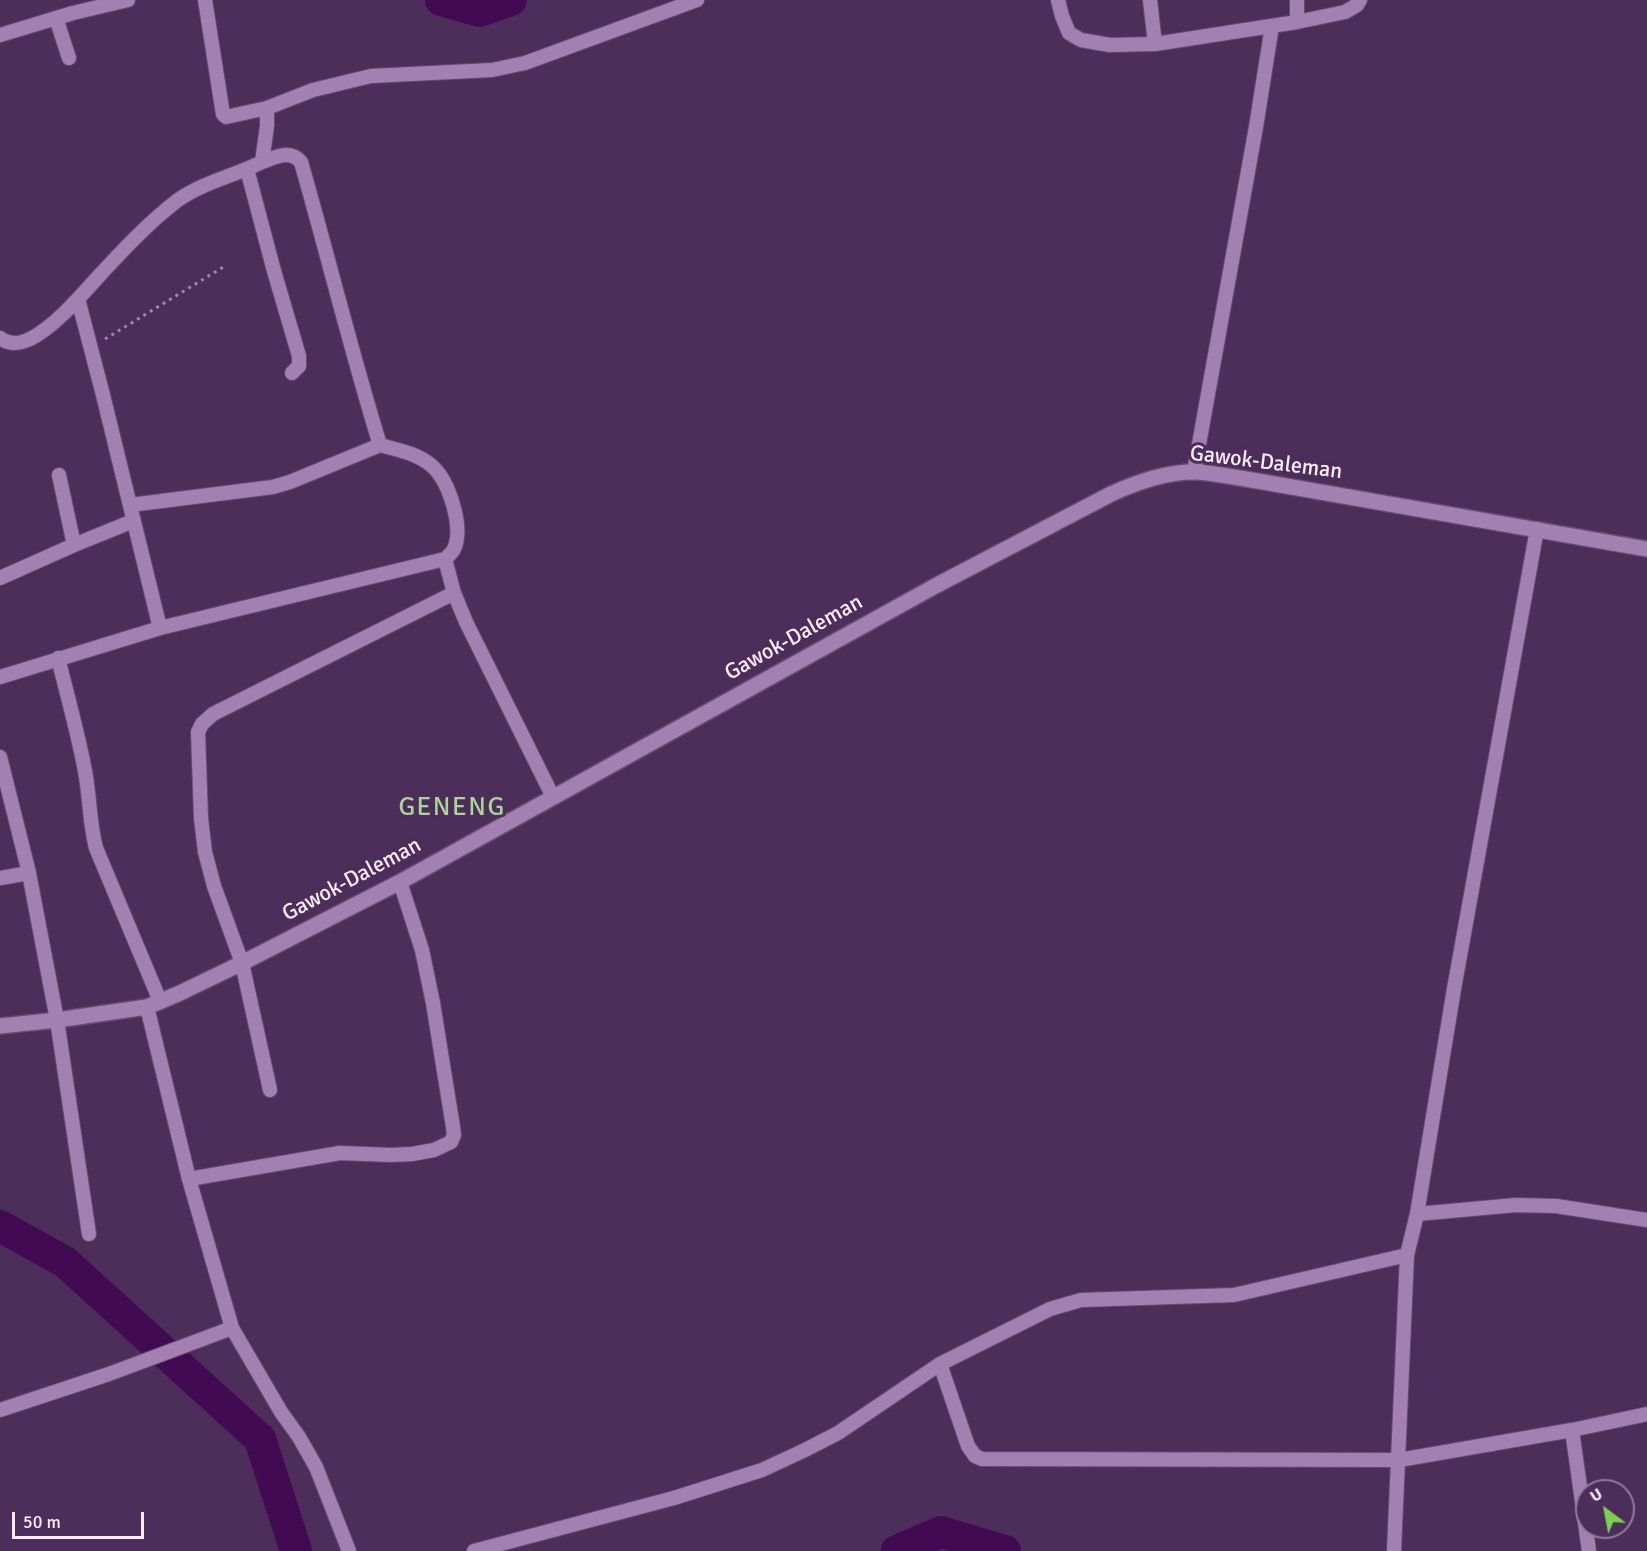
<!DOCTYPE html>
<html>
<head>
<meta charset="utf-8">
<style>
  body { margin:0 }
  #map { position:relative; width:1647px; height:1551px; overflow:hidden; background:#4d2d59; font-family:Signika,sans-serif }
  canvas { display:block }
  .north { position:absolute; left:1575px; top:1479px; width:60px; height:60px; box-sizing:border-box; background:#4d2d59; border:2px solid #927a9b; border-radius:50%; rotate:328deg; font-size:16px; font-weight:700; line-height:24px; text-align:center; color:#f9edfd }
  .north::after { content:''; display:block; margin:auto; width:21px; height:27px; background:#7ed053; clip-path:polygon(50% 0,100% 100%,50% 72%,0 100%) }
  .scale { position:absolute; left:12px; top:1512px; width:132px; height:27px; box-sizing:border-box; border:3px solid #f9edfd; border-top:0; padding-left:8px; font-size:18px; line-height:21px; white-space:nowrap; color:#f9edfd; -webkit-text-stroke:4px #4d2d59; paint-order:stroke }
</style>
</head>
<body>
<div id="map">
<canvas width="1647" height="1551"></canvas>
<div class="north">U</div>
<div class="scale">50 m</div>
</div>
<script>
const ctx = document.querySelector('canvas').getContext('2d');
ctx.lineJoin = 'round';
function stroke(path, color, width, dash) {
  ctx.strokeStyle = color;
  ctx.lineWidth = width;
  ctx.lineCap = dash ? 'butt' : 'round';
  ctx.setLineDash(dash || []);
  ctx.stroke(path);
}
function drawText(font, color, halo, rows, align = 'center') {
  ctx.font = font + ' Signika,sans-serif';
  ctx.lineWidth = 6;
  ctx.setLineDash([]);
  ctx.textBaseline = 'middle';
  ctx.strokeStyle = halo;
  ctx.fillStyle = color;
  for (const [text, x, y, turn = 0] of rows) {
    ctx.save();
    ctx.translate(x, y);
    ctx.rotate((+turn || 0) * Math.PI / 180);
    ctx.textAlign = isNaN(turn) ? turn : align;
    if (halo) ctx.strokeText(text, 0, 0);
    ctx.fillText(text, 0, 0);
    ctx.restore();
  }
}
const river = new Path2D(`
  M441,0L479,11L511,0
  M0,1226L65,1262L260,1439L296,1551
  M897,1551L941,1532L1005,1551`);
const path = new Path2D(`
  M105,339L225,266`);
const minor = new Path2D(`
  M205,0L222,108L223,114L226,117L267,108L313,90L371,76L492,70L525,63L697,0
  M1058,0L1062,16L1069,33L1081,40L1110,45L1155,44L1297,22L1345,12L1357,5L1360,0
  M1150,0L1155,44
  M56,18L69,58
  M1297,22V0
  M0,35L73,13L128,0
  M247,169L274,271L299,356V366L292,373
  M78,299L103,395L160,628
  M0,338C10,345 19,344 30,339C54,327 80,297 98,277C123,250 149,222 178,200C204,182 234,176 262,162L267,126V108
  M1194,472L1256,127L1272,26
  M59,475L74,545
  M130,505L273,487L290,482L380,445C351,351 328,256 301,162C290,149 276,157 262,162
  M445,559L454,593L466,622L553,797
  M0,578L74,545L133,521
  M58,658C67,694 77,730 84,766C90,793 89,822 96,848L160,1001
  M0,677L160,628L445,559C448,556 452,553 454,549C464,527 449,481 432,466C417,453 398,450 380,445
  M0,757L29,873L57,1020L89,1234
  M0,878L29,873
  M147,1007L189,1179L232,1328L281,1412L299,1437L316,1467L349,1551
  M270,1090L242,963L214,886L205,852L201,818L198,732L202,724L213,714L454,593
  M189,1179L340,1153L391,1155L412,1154L434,1150L451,1142L454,1135L453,1127L433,1003L422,950L400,882
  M1417,1214L1516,1205L1556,1206L1647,1220
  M940,1364L968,1446L975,1456L982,1459L1399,1460L1572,1430L1647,1414
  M0,1410L109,1374L232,1328
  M1572,1430L1589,1551
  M474,1551L674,1498L762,1470L805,1450L838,1433L940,1364L1050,1309L1081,1300L1234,1295L1407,1255
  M1394,1551L1407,1255L1417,1214L1454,989L1537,529`);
const tertiary = new Path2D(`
  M0,1026L57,1020L147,1007L180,993L242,963L400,882L937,585L1111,494C1137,482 1166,472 1194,472C1211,472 1229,477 1246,479L1647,549`);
const streetNames = [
  ["Gawok-Daleman",1266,463,7],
  ["Gawok-Daleman",794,638,-29],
  ["Gawok-Daleman",352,880,-28]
];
const quarterNames = [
  ["GENENG",452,808]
];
stroke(river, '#410a53', 32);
stroke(minor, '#664c6f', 16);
stroke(tertiary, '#664c6f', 18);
stroke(path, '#9d87a6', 3, [3, 4.5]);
stroke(minor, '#a480b2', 14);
stroke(tertiary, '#a480b2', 15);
drawText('22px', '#f9edfd', '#4d2d59', streetNames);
ctx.letterSpacing = '1.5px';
drawText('26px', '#a9d695', '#4d2d59', quarterNames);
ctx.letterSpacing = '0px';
</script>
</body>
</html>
